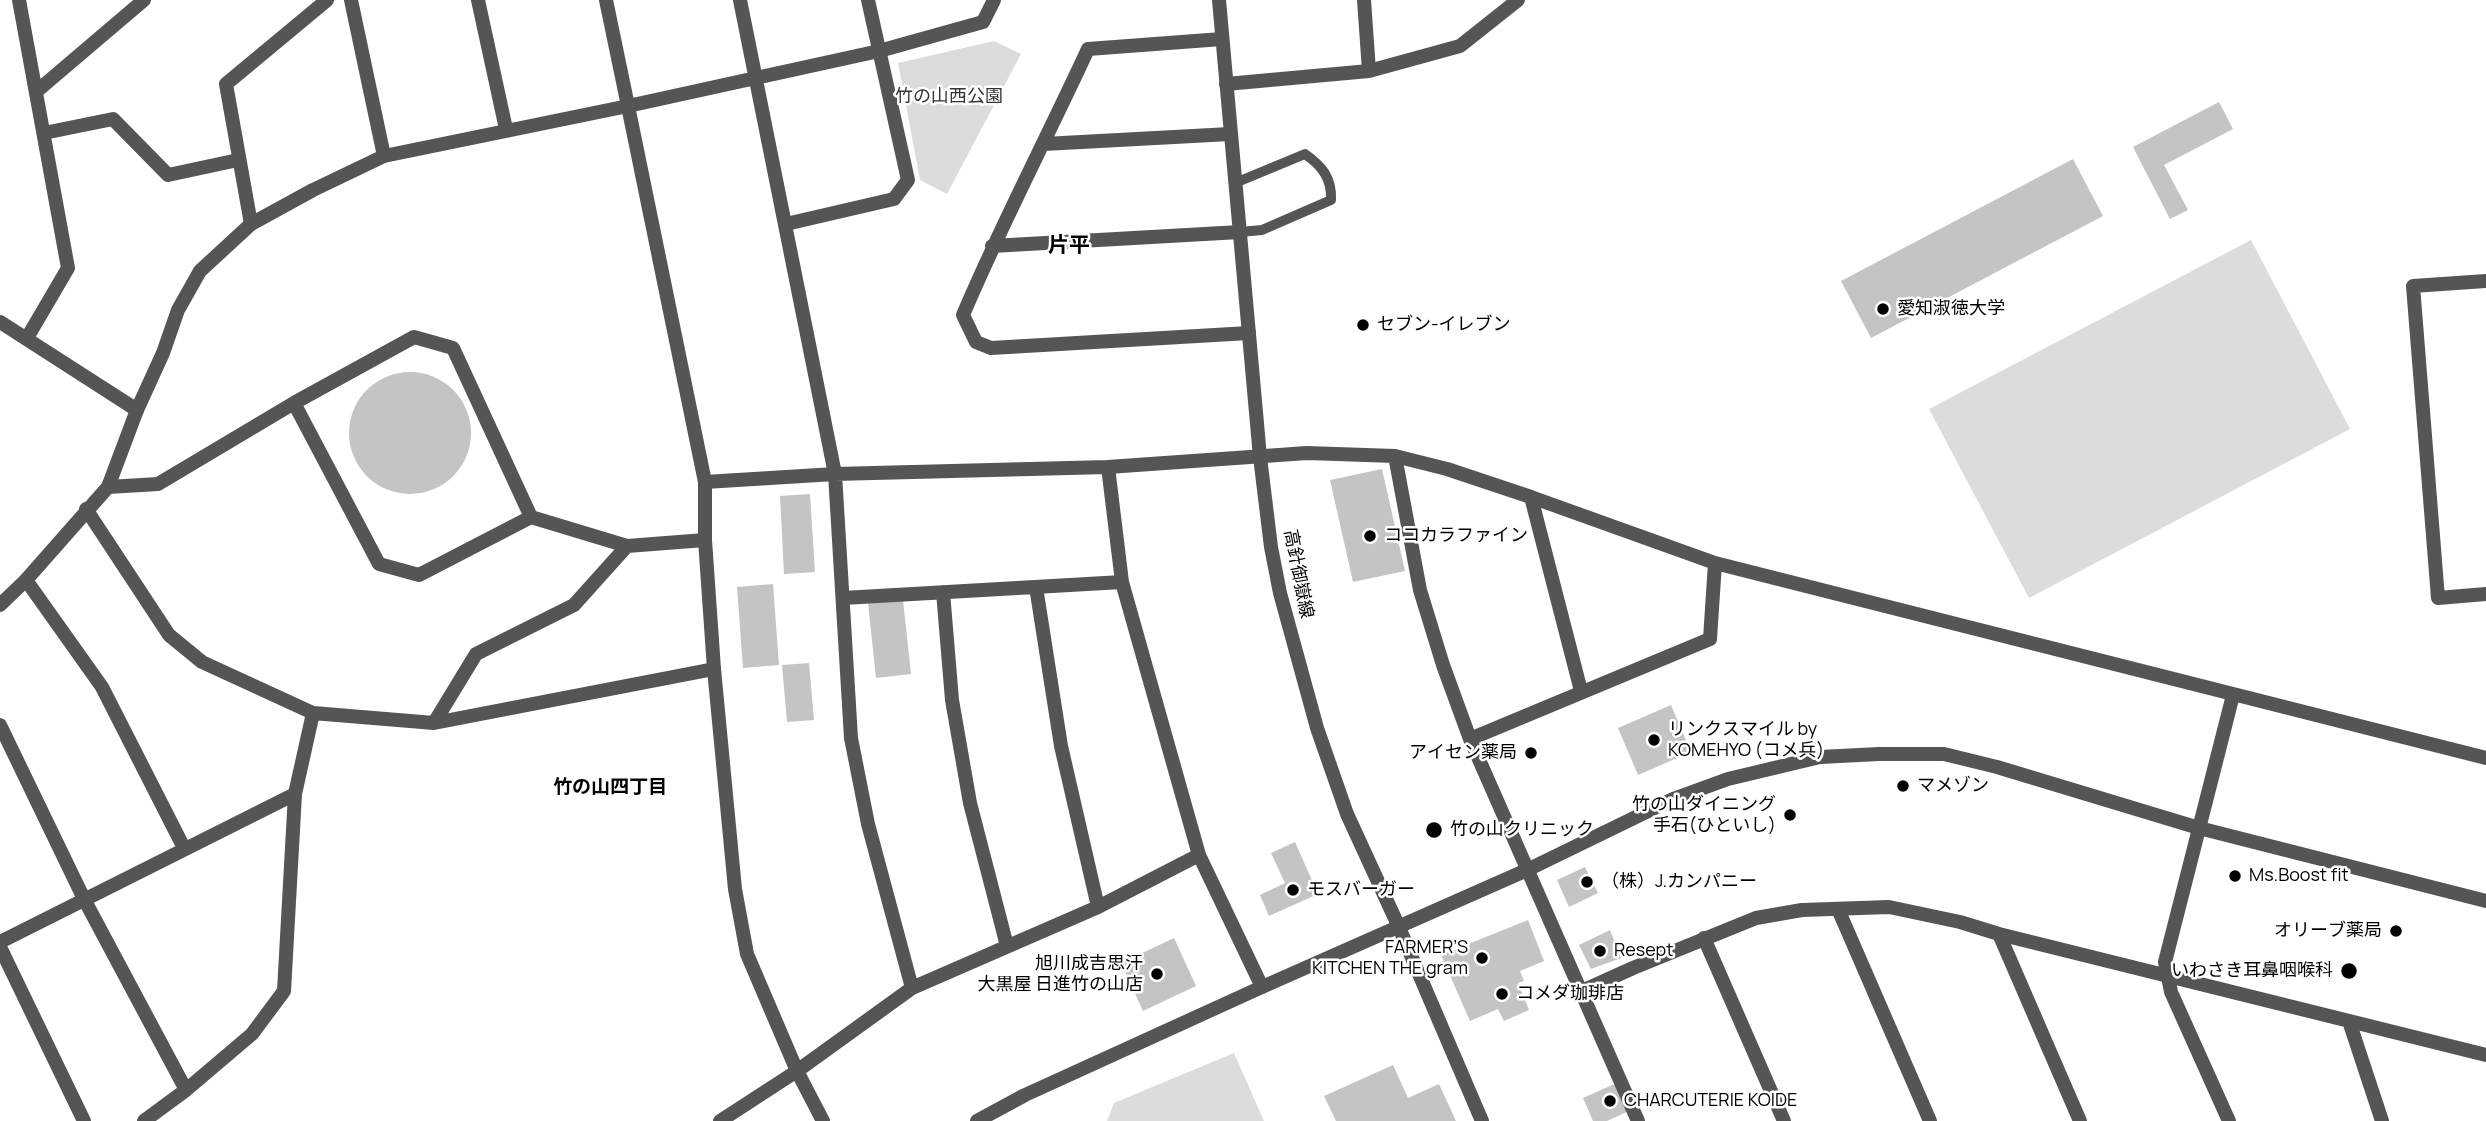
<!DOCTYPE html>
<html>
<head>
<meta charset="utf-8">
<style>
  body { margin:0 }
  canvas { display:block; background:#fff }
</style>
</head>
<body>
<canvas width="2486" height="1121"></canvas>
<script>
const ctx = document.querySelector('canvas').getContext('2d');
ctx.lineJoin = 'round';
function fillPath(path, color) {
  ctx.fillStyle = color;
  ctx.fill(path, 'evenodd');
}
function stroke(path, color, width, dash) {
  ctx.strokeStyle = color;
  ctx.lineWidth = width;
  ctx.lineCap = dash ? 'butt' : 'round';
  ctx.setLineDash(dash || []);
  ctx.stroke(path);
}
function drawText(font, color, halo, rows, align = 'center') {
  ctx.font = font + ' Manrope,"Noto Sans JP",sans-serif';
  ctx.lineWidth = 5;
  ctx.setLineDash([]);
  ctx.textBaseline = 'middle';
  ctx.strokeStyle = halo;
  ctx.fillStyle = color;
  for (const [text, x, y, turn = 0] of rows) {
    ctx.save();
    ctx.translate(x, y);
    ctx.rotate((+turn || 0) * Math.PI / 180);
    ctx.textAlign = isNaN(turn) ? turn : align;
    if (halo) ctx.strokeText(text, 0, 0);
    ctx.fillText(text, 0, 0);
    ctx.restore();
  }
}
const green = new Path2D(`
  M994,41L1021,54L947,194L920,180L898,63Z
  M2251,240L2350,429L2029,598L1929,409Z
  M1234,1053L1264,1121H1107L1114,1103Z`);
const building = new Path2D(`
  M2219,102L2233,129L2164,165L2188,210L2170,219L2133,147Z
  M2073,159L2103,216L1871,338L1841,281Z
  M349 433a61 61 0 1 1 122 0a61 61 0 1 1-122 0Z
  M1382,469L1405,571L1353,582L1330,480Z
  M810,494L815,572L784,574L780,496Z
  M773,584L779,665L743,668L737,587Z
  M903,600L911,674L876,678L868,603Z
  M809,663L814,720L787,722L782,665Z
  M1671,705L1691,752L1638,775L1618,728Z
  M1295,842L1318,894L1269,916L1260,895L1285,883L1271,853Z
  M1585,867L1598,893L1569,907L1557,880Z
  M1528,920L1544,961L1520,971L1524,981L1518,983L1529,1010L1504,1021L1498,1009L1470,1021L1441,955Z
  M1610,930L1621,958L1591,969L1579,945Z
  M1174,938L1196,986L1143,1011L1121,963Z
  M1393,1065L1408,1098L1439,1084L1456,1121H1336L1324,1096Z
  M1619,1082L1631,1110L1607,1121H1593L1583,1098Z`);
const service = new Path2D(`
  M1235,183L1305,154C1322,166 1332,178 1331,200L1262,230L1240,232`);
const minor = new Path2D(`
  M19,0L68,268L27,338
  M351,0L384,156
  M478,0L506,129
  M606,0L628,106L879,51L983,22L994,0
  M740,0L835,474L851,738L868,824L912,988
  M1364,0L1369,71
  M1222,39L1088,49C1047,138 1001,225 963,315L976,342L991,348L1249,333
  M1226,84L1369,71L1460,46L1518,0
  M37,91L144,0
  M44,133L113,119L168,175L238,160
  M1044,144L1230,134
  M251,224L226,84L327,0
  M786,224L894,199L908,180L868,0
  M992,246L1240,232
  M2486,281L2413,286L2438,598L2486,594
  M0,322L137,410
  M294,403L379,564L419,575L531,517
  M1395,456L1420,590L1443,665L1470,739L1638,1121
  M1108,467L1122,582L1199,855L1262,987
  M705,482L835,474L1108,467L1307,453L1395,456L1447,469L1531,497L1715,563L2486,758
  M108,487L158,484L294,403L414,337L453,348L531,517L627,546
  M1531,497L1581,691
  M86,509L169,635L202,662L313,713L434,723L714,669
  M26,580L102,687L184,848
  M1036,587L1061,746L1098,907
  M943,592L952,700L970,803L1007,946
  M843,598L1122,582
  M434,723L476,654L574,605L627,546L705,540
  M0,725L84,899L186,1090
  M1470,739L1710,639L1715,563
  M1838,909L1930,1121
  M1999,934L2080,1121
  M1704,938L1784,1121
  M0,942L295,794
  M0,947L84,1121
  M1580,992L1633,968L1756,918L1802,910L1889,907L1960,922L1999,934L2486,1055
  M2349,1021L2382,1121
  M144,1121L186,1090L252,1034L284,991L295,794L313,713
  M720,1121L797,1071L912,988L1098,907L1199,855
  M2229,1121L2171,992L2165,962L2233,695`);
const tertiary = new Path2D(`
  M1219,0L1260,457L1271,547L1280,593L1317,728L1347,814L1398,925L1482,1121
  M0,605L26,580L108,487L137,410L163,353L178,310L200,271L251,224L313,190L384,156L628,106L705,482V540L714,669L735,889L747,954L797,1071L823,1121
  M977,1121L1025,1095L1262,987L1527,870L1673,799L1728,779L1820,757L1879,754H1944L1997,767L2199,828L2486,901`);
const markers = [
  [1883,309,7,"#000"],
  [1363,325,7,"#000"],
  [1370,536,7,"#000"],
  [1654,740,7,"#000"],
  [1531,753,7,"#000"],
  [1903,786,7,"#000"],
  [1790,815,7,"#000"],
  [1434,830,9,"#000"],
  [2235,876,7,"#000"],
  [1587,882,7,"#000"],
  [1293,890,7,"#000"],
  [2396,931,7,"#000"],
  [1600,951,7,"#000"],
  [1482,958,7,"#000"],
  [2349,971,9,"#000"],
  [1157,974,7,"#000"],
  [1502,994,7,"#000"],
  [1610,1101,7,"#000"]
];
const parkNames = [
  ["竹の山西公園",949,97]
];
const poiNames = [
  ["愛知淑徳大学",1897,309],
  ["セブン-イレブン",1377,325],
  ["ココカラファイン",1384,536],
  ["リンクスマイル by",1668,730],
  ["KOMEHYO (コメ兵)",1668,751],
  ["アイセン薬局",1517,753,"right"],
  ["マメゾン",1917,786],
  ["竹の山ダイニング",1776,805,"right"],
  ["手石(ひといし)",1776,826,"right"],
  ["竹の山クリニック",1450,830],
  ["Ms.Boost fit",2249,876],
  ["（株）J.カンパニー",1601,882],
  ["モスバーガー",1307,890],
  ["オリーブ薬局",2382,931,"right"],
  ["FARMER’S",1468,948,"right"],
  ["KITCHEN THE gram",1468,969,"right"],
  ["Resept",1614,951],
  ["旭川成吉思汗",1143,964,"right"],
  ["大黒屋 日進竹の山店",1143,985,"right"],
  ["いわさき耳鼻咽喉科",2333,971,"right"],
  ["コメダ珈琲店",1516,994],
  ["CHARCUTERIE KOIDE",1624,1101]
];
const streetNames = [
  ["高針御嶽線",1298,574,79]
];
const neighbourhoodNames = [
  ["竹の山四丁目",610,788]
];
const quarterNames = [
  ["片平",1069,246]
];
fillPath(green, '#dcdcdc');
fillPath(building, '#c4c4c4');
stroke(service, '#555', 10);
stroke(minor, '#555', 14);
stroke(tertiary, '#555', 14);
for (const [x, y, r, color] of markers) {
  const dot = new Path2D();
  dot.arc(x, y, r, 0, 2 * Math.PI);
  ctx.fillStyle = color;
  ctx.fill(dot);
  stroke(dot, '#fff', 2.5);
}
drawText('18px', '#333', '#fff', parkNames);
drawText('18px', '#000', '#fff', poiNames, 'left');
drawText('18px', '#000', '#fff', streetNames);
drawText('bold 19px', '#000', '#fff', neighbourhoodNames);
drawText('bold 21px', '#000', '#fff', quarterNames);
</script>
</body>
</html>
